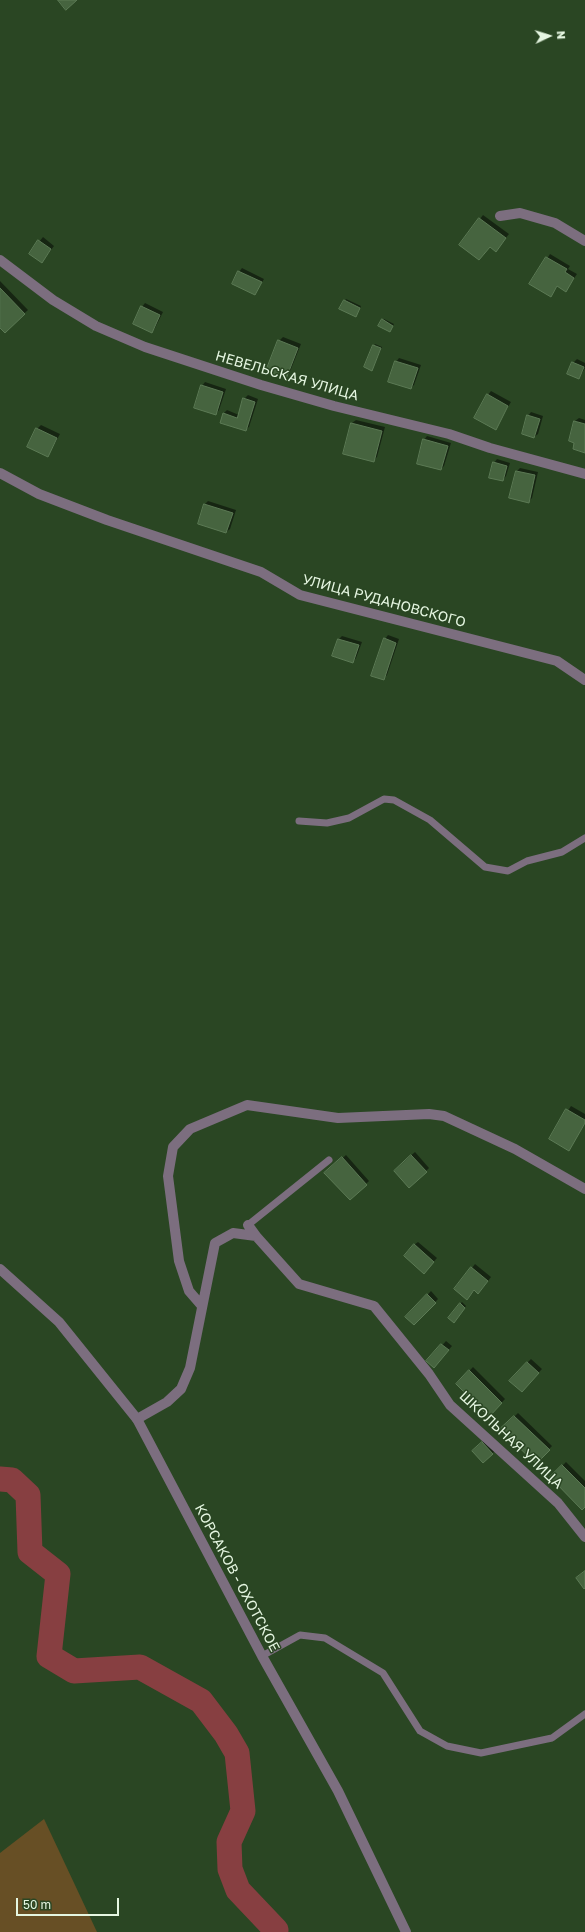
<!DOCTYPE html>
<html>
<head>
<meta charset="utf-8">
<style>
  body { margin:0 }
  #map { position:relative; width:585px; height:1932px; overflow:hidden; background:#2a4623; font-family:"Golos Text",sans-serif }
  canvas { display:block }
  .north { position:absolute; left:529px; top:16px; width:40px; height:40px; -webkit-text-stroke:3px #2a4623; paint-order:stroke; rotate:86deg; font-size:11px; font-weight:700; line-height:16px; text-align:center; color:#e5f6e1 }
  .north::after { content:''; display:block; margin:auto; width:14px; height:18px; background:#e5f6e1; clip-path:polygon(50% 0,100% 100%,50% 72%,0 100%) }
  .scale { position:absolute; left:16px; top:1898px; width:103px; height:18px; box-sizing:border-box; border:2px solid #e5f6e1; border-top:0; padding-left:5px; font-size:12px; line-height:14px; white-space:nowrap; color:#e5f6e1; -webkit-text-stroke:3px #2a4623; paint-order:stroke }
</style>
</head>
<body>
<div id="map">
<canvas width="585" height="1932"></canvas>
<div class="north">N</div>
<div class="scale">50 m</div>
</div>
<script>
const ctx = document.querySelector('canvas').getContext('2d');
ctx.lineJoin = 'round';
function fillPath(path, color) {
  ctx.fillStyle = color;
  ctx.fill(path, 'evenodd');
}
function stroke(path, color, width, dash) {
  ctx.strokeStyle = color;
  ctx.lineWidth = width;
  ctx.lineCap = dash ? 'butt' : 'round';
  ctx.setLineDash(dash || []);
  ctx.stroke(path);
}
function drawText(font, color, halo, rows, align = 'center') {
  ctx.font = font + ' "Golos Text",sans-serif';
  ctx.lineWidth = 3;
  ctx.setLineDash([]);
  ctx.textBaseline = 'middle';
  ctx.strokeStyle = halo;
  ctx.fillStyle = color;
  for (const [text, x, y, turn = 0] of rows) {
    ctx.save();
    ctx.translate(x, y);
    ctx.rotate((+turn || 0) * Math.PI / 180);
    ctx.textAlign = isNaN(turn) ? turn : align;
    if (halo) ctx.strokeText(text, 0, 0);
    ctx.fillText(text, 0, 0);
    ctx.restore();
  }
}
const green = new Path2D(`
  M44,1819L97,1932H0V1853Z`);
const shadow = new Path2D(`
  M483,215L509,234L496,250L480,219Z
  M43,237L54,246L45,258L30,253Z
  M550,254L570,266L568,269L577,274L566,290L558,286L550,296L531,284Z
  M242,268L264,279L255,294L239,272Z
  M0,281L28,310L5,331L0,326Z
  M346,299L361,306L357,314L341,308Z
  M145,303L163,312L155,328L152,332L142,307Z
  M384,319L394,324L391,329L382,320Z
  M283,337L301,344L289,374L285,377L279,341Z
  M375,344L382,347L373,368L374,346Z
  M399,358L421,365L414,385L411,388L396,362Z
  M577,359L585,363V368L579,378L573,363Z
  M205,382L226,389L219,410L216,414L202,386Z
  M491,391L511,402L495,428L488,395Z
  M248,395L258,399L249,427L245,430L223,414L227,410L239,415L244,399Z
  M531,412L543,416L538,434L534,437L528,416Z
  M579,418L585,420V452L576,442L570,440L575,421Z
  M356,420L385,427L377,457L373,461L344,453L352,423Z
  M41,425L60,434L48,456L37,429Z
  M427,436L451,443L444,466L441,469L424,440Z
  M497,459L510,463L506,476L503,480L494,463Z
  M520,468L538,472L532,498L529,501L517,471Z
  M208,501L236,510L230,529L226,532L199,523L205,504Z
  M388,635L399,639L387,675L383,679L385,639Z
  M342,636L362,642L356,658L353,662L334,656L339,639Z
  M571,1106L585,1114V1124L568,1149L550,1139Z
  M415,1152L429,1168L426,1171L398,1167Z
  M346,1155L369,1181L350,1199L326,1173Z
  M418,1242L437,1258L427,1269L414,1245Z
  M475,1264L491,1277L482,1289L475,1290L470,1295L472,1268Z
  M431,1291L438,1299L414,1324L407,1317Z
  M462,1302L466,1306L455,1320L460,1304Z
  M446,1341L452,1346L437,1363L428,1361Z
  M531,1359L542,1369L525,1387L527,1363Z
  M473,1367L505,1399L489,1416L457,1384Z
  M518,1413L552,1446L536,1463L502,1429Z
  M486,1439L496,1450L483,1462L473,1451Z
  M566,1462L585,1481V1505L551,1477Z`);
const river = new Path2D(`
  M0,1479L12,1480L28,1495L30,1552L58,1574L49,1656L74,1671L140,1667L201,1701L226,1734L237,1753L243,1811L229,1842L230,1869L238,1890L276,1930L275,1932`);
const building = new Path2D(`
  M58,0H77L66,10Z
  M479,218L506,238L496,252L490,247L479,260L459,245Z
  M38,240L51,249L42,263L29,254Z
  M546,257L567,269L565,272L574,278L566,292L557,286L551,297L529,284Z
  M238,271L262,282L255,295L232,284Z
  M0,288L25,314L5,333L0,328Z
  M344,300L360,308L356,317L339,309Z
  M141,306L160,315L152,333L133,324Z
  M382,319L393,326L390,332L378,326Z
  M278,340L298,348L286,379L266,371Z
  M373,345L381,348L372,371L364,367Z
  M395,361L418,368L411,389L388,382Z
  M572,362L584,367L579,379L567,374Z
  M201,385L223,392L216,415L194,408Z
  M487,394L508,406L496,430L474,418Z
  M243,398L255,402L246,431L220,423L223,413L237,418Z
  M527,415L540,419L534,438L522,434Z
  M574,421L585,424V453L573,449L574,443L569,441Z
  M351,423L382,431L374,462L343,454Z
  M36,428L57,438L48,457L27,447Z
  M423,439L448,446L441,470L417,464Z
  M493,462L507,466L503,481L489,478Z
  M516,471L535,475L529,503L509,498Z
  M204,504L233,513L226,533L198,524Z
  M384,638L396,643L384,680L371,676Z
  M338,639L359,645L353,663L332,656Z
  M566,1109L585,1120V1123L569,1151L549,1139Z
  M411,1155L427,1172L409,1188L394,1171Z
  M342,1157L367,1185L350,1200L324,1173Z
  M414,1244L434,1262L424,1274L404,1256Z
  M471,1267L488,1281L478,1294L474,1290L467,1300L454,1289Z
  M427,1294L436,1303L414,1325L405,1317Z
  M460,1303L465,1308L454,1323L448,1318Z
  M441,1344L449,1350L434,1368L426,1361Z
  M527,1362L539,1373L522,1392L509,1381Z
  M469,1370L502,1403L489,1417L456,1384Z
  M514,1416L550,1450L536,1464L500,1429Z
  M482,1442L493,1454L483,1463L472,1451Z
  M562,1465L585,1488V1507L582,1510L550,1477Z
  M585,1571V1588L584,1589L576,1578Z`);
const service = new Path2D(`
  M299,821L327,823L349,818L384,799L394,800L430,820L485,867L508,871L527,861L562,852L585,838
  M248,1225L329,1160
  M262,1656L300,1635L325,1638L383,1673L420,1731L447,1746L481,1753L552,1738L585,1714`);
const minor = new Path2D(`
  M500,216L520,213L555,223L585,241
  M0,260L53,300L96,326L145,347L261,385L334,406L449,434L490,448L585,474
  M0,473L39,494L107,520L261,572L300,595L557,661L585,680
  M256,1236L299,1284L374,1306L429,1374L450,1405L558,1503L585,1537
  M202,1306L189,1291L179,1261L168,1176L173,1147L190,1129L247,1105L338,1118L429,1114L444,1116L515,1149L585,1189
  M137,1419L167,1402L181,1389L190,1368L215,1243L233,1233L256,1236L248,1225`);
const tertiary = new Path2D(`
  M0,1269L59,1322L137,1419L262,1656L338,1791L406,1932`);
const streetNames = [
  ["НЕВЕЛЬСКАЯ УЛИЦА",287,376,16],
  ["УЛИЦА РУДАНОВСКОГО",384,601,15],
  ["ШКОЛЬНАЯ УЛИЦА",511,1440,43],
  ["КОРСАКОВ - ОХОТСКОЕ",237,1578,62]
];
fillPath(green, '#674f25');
fillPath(shadow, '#0007');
stroke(river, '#873f41', 25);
fillPath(building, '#46643f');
stroke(building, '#5c7a55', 1);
stroke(service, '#7c6e7f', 7);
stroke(minor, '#7c6e7f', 10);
stroke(tertiary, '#7c6e7f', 10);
drawText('14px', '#e5f6e1', '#2a4623', streetNames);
</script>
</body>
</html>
